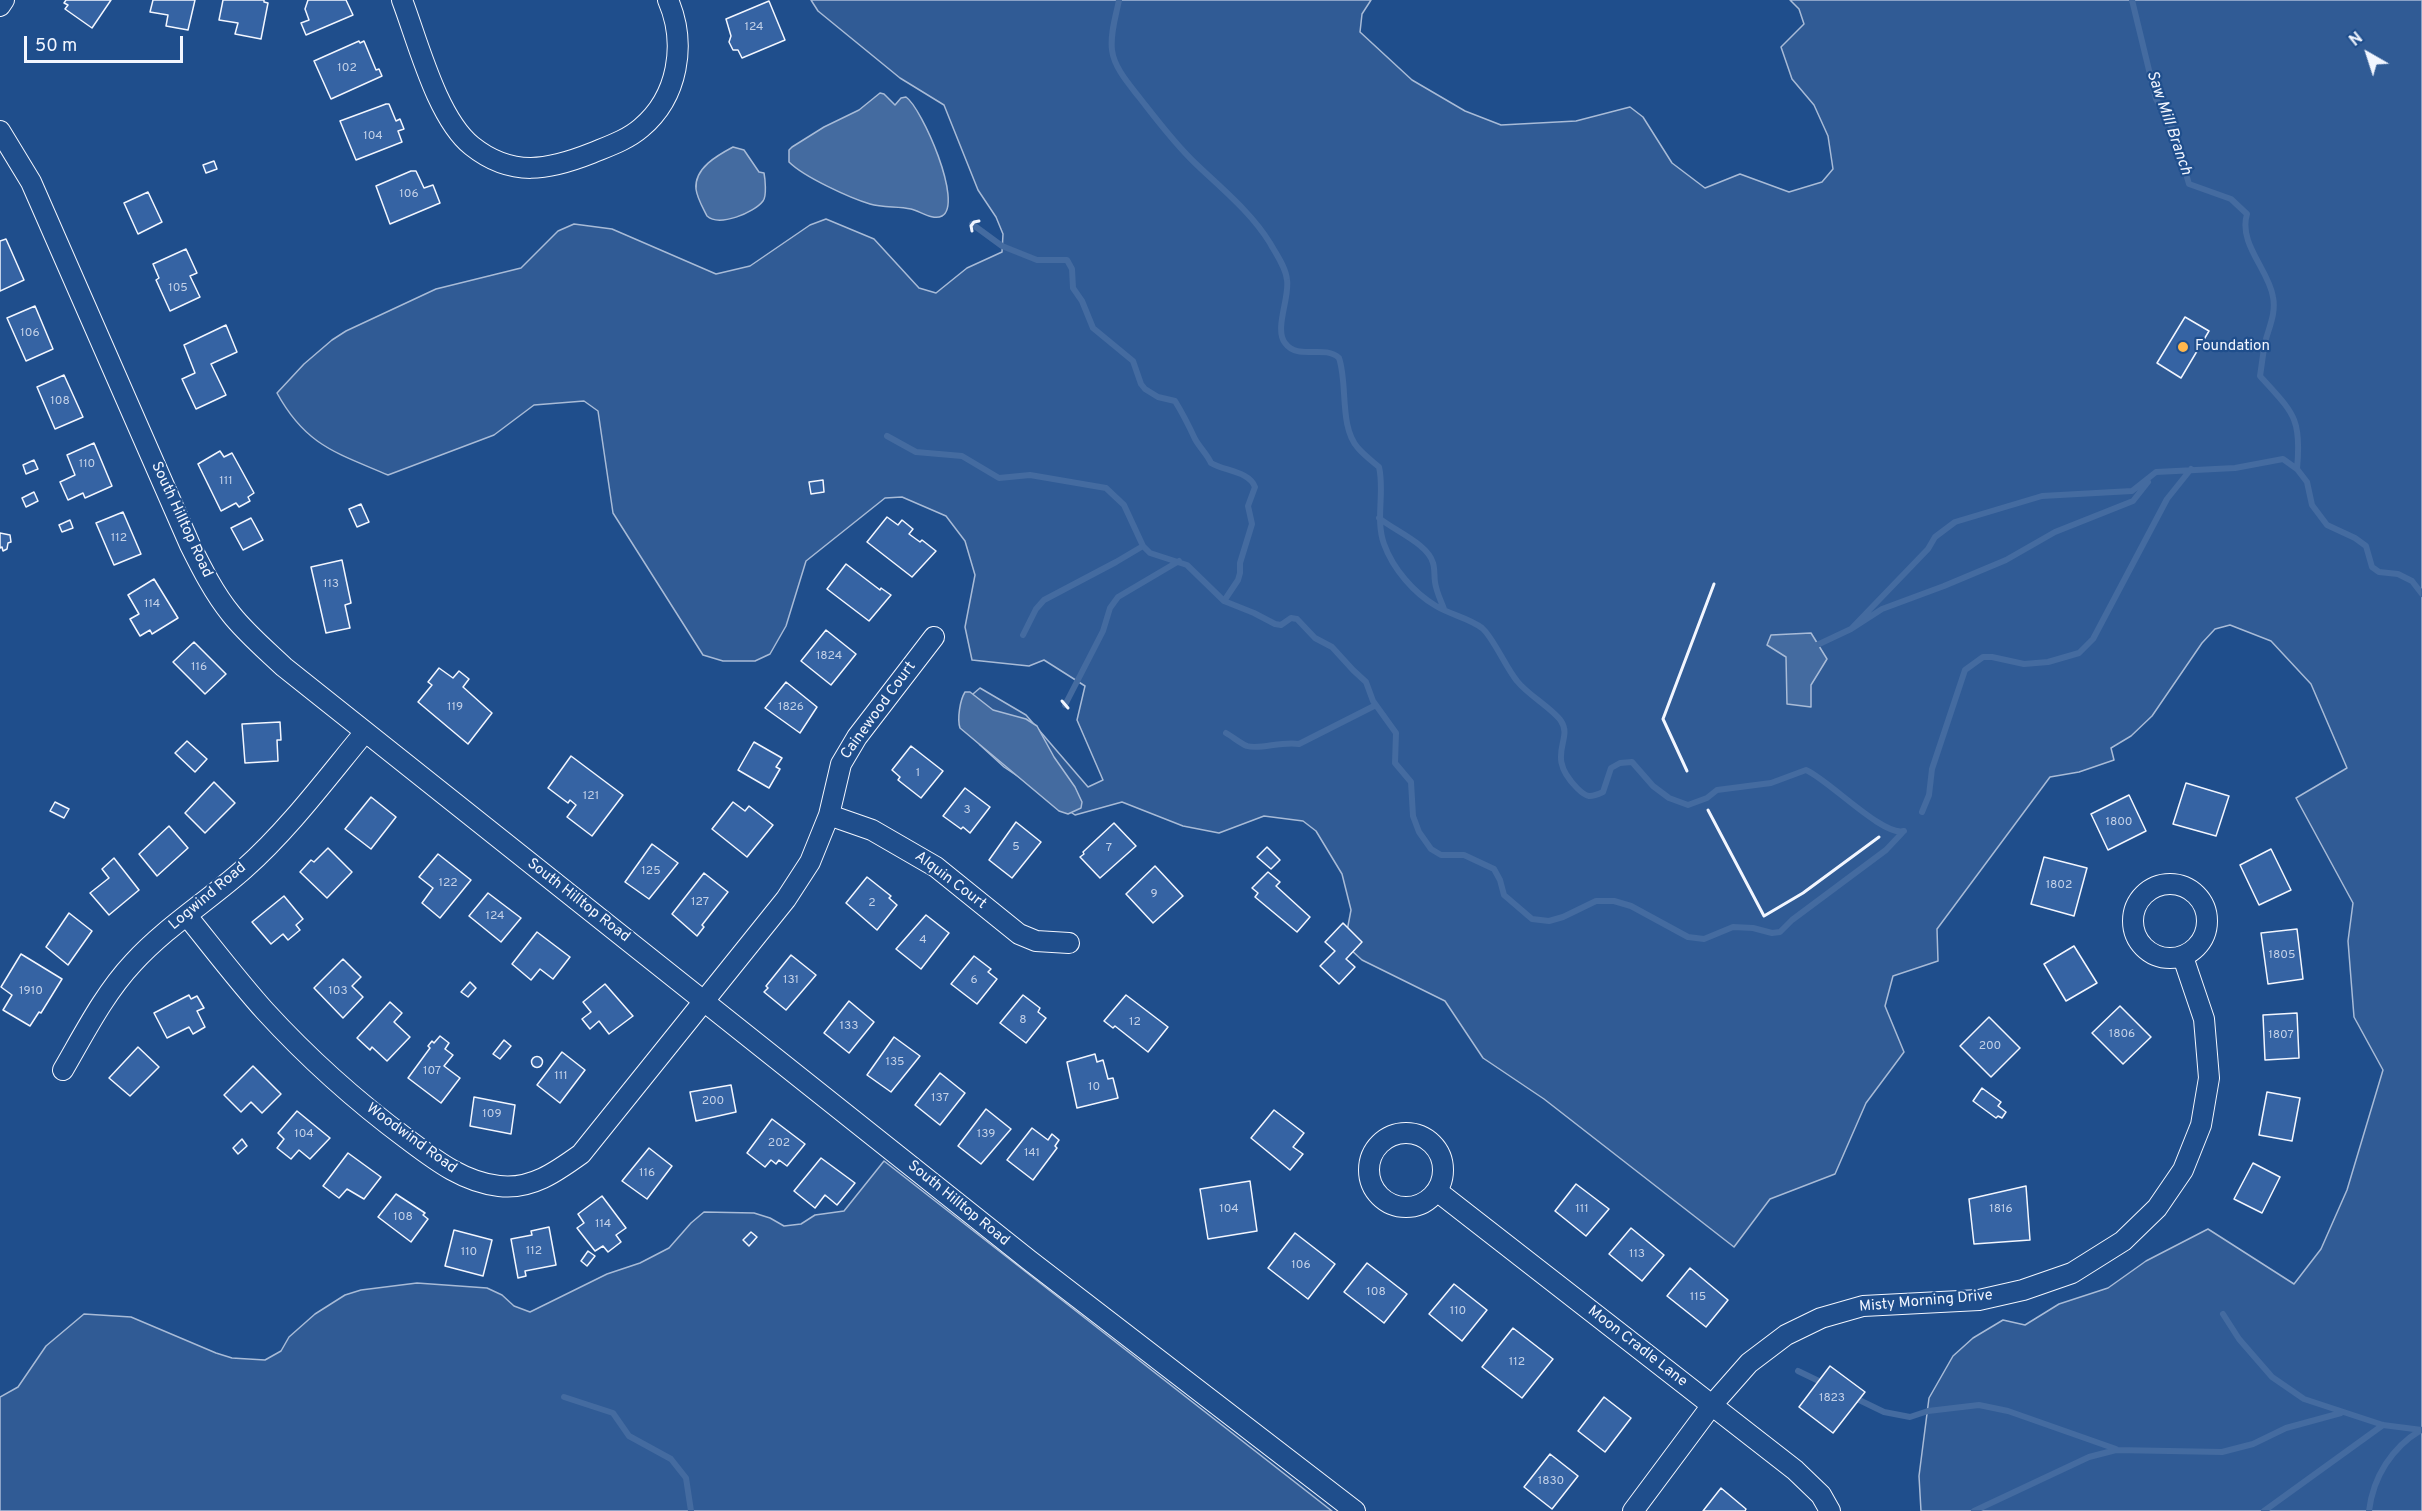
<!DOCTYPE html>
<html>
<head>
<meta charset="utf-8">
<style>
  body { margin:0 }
  #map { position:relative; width:2422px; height:1511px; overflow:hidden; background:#1f4e8c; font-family:Overpass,sans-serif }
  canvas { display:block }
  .north { position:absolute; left:2338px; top:24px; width:60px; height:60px; -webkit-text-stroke:4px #1f4e8c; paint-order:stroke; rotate:321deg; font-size:16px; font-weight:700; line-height:24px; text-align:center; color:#f2f6ff }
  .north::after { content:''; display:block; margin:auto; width:21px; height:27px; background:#f2f6ff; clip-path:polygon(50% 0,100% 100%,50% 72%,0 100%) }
  .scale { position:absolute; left:24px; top:36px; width:159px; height:27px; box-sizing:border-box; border:3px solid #f2f6ff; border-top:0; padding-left:8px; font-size:18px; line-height:21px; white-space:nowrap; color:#f2f6ff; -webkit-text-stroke:4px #1f4e8c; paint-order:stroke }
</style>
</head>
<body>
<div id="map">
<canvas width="2422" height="1511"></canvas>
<div class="north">N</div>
<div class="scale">50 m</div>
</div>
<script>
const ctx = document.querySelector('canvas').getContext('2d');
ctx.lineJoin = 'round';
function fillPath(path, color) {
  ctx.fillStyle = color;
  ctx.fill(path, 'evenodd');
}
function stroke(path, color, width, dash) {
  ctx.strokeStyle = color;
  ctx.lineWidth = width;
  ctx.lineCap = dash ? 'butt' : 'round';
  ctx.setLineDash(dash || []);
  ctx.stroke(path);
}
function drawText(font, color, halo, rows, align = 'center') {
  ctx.font = font + ' Overpass,sans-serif';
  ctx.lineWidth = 4.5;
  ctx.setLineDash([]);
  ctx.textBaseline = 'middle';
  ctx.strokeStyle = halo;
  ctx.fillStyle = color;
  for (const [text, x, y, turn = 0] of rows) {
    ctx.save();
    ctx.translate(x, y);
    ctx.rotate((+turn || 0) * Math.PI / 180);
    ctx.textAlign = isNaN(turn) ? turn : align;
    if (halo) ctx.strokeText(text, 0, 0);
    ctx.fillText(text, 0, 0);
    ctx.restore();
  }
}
const green = new Path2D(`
  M811,0H1371L1362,14L1360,32L1412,80L1465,111L1501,125L1576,121L1630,107L1643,117L1672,163L1705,188L1740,174L1789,192L1822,182L1833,169L1828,136L1814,105L1792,79L1781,47L1804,24L1799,9L1790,0H2422V1511H1921L1919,1476L1929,1398L1953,1356L1973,1338L2003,1320L2025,1325L2059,1304L2108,1288L2146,1261L2208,1229L2294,1284L2321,1249L2347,1190L2383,1070L2354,1017L2348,941L2353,903L2296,798L2347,768L2311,684L2271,641L2230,625L2215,629L2202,643L2152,716L2131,736L2111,748L2114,760L2079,772L2050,777L1937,929L1938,961L1893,976L1885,1006L1904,1052L1866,1103L1835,1174L1770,1199L1734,1247L1544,1099L1483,1058L1445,1001L1362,960L1350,949L1347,931L1351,910L1342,874L1316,831L1303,821L1264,816L1219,833L1183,826L1122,802L1075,815L1004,767L980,745L960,715L967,699L980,688L1026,715L1088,787L1103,780L1077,720L1085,686L1044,660L1029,666L972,660L965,627L975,575L965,541L946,516L902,497L885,498L806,561L786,626L770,654L755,661H723L703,655L613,513L598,411L584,401L534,405L494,435L388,475C337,453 306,446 277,393L304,364L332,340L346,331L436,289L521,268L558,231L574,224L612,229L716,274L750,266L810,225L826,219L874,239L919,288L936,293L967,268L1002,252L1003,234L996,217L978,190L944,105L900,78L818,11Z
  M884,1161L1332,1511H0V1397L18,1387L46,1346L84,1314L131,1317L216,1353L232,1358L265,1360L281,1351L289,1337L315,1314L345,1295L361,1290L417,1283L487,1288L502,1295L514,1306L530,1312L607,1274L640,1263L669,1248L691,1223L704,1212L754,1213L770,1218L784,1226L801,1224L815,1215L844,1211Z`);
const water = new Path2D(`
  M880,93L884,94L895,105L901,98L906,97C922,108 964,204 942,216C933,221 920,211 911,209C898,206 883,208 870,204C850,198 804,177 789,162V150L792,147L824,127L859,110Z
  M733,147L744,150L759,172L764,173C765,178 767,196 763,201C754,213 719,227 707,216C703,208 697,198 696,189C694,168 718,155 733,147Z
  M1811,633L1827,659L1811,685V707L1787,704L1786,657L1767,645L1771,635Z
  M965,692H970L993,710L1026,719L1037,726L1054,757L1075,787L1082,802L1081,808L1068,814L1059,811L960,728C957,719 960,700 965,692Z`);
const stream = new Path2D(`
  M1119,0C1116,16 1110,33 1112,50C1114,67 1128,83 1139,97C1157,120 1174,143 1195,163C1221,188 1251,212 1270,243C1276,254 1286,267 1287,280C1290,297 1274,329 1285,343C1298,361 1324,344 1339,358C1348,384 1339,427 1358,448C1364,455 1372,461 1379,467C1385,492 1375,519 1384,544C1393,569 1414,593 1436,606C1451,615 1469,618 1482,628C1493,637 1506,668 1517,681C1528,695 1553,709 1561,721C1574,740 1544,755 1577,788C1587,798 1590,798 1603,792L1611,768L1620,763L1632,762L1653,786L1669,798L1688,805L1707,798L1717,790L1771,783L1806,770C1829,780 1883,837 1904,831
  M2132,0L2156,99L2173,129L2189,184L2231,199L2247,214C2238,244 2269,270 2273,297C2276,312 2270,325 2266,339C2263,351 2262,364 2260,376C2293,413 2302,417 2297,469
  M972,224L1002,246L1037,260H1067L1072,269L1073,288L1082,301L1093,328L1133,361L1141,384L1145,389L1158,397L1175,401C1183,414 1189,426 1195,439C1200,448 1207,454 1211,463C1224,471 1249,471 1255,487L1248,506L1252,524L1240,563V573L1238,580L1224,601
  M887,436L916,452L962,456L999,478L1030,475L1106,488L1124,505L1143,546L1150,553L1187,565L1224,601L1254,613L1275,624L1281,625L1291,618L1297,619L1315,638L1332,647L1353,670L1366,682L1373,701L1396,733L1395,763L1411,782L1413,816L1419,832L1431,849L1441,855H1464L1494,869L1500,880L1504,895L1532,919L1549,921L1563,917L1596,901H1614L1631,906L1688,937L1704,939L1733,927L1753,928L1772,933L1780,932L1792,920L1886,850L1902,833
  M1379,518C1395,531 1428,544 1433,563C1435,569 1434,576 1435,582C1436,591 1441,601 1444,609
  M1851,629L1928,549L1935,537L1955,522L2042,496L2132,491L2156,472L2235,468L2283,459L2297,469L2307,482L2312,505L2327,525L2355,538L2366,546L2372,567L2379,572L2398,574L2412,581L2422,594
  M1023,635L1036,609L1044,600L1116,562L1143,546
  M1817,645L1851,629L1882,609L1944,586L2006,560L2055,532L2133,501L2148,482
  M1065,705L1103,631L1110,608L1118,597L1179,561
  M1226,733C1233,737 1240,743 1247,746C1260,750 1281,741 1299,744L1376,705
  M1922,812L1929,795L1932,769L1965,670L1983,657H1992L2024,664L2048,662L2079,653L2093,639L2167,499L2191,469
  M2223,1314L2239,1339L2272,1377L2304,1399L2383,1425L2422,1430
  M1798,1371L1825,1384
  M564,1397L613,1413L629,1436L671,1459L686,1478L691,1511
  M1853,1397L1884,1412L1910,1417L1928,1411L1979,1405L2008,1411L2116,1449
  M1974,1511L2089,1457L2116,1450L2222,1452L2253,1444L2286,1428L2341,1413
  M2264,1511L2383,1425
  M2369,1511C2373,1477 2392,1447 2421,1430`);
const building = new Path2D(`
  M66,0H111L92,28L65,9L68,5L64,3Z
  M153,0H195L188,30L166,26L168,15L150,12Z
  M223,0H264V2L268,3L261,39L235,34L238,23L219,20Z
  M308,0H346L353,15L306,35L301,23L309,20L305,9Z
  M769,1L785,40L742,58L738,50H733L729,42L731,36L726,19Z
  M359,41L360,43L364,41L376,70L379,69L382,76L331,99L314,61Z
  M386,104H389L396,121L400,119L404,129L398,131L402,142L356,160L340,121Z
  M214,161L217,169L206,173L203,165Z
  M411,171H416L424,188L433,185L440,203L390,224L376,186Z
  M148,192L162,222L138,234L124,203Z
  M6,239L24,280L0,291V241Z
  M186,249L197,273L190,276L200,297L170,311L156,280L159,278L153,264Z
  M35,306L53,349L26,361L7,318Z
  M2185,317L2209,331L2181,378L2157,363Z
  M226,325L237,352L211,364L226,395L196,409L182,379L195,373L184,345Z
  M64,375L83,417L55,429L37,387Z
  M94,443L112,486L85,498L83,493L68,500L60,482L75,475L67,455Z
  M220,451L224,457L232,453L254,493L248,497L250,501L239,507L236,503L221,511L198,464Z
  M34,460L38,469L26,474L23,465Z
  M823,480L824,492L811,494L809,482Z
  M34,492L38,501L26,507L22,498Z
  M361,504L369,522L357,527L349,509Z
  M123,512L141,554L114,565L96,523Z
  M887,517L898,525L902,520L913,529L909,534L920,542L922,540L936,551L912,577L867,542Z
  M251,518L263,540L243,550L231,528Z
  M70,520L73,528L62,532L59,525Z
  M0,533L10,535L11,542L8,543L7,549L3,551L2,547L0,548Z
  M342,560L351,603L345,605L350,628L326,633L311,567Z
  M846,564L880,590L881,588L891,595L869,621L827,589Z
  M154,579L178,618L152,634L150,630L140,636L130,619L139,614L128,595Z
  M826,630L856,654L831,685L801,661Z
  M194,642L226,674L205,694L173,662Z
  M439,668L453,678L459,671L469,679L463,687L492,713L468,744L418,702L432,685L428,682Z
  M786,682L817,707L800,733L765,708Z
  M280,722L281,740H277L278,761L245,763L242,724Z
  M187,741L207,759L195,772L175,753Z
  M754,742L782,758L776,767L780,769L769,788L738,770Z
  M911,746L943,771L921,798L898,780L900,777L892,770Z
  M571,756L623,795L592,836L567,817L576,805L570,800L568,803L548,788Z
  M214,782L235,803L205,833L185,813Z
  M2186,783L2229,796L2216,836L2173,824Z
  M965,788L990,807L970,833L963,827L961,829L943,816Z
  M2129,795L2146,831L2108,850L2091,814Z
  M371,797L396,817L371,849L345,829Z
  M55,802L69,809L64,818L50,811Z
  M733,802L745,811L749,806L773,825L747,857L712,829Z
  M1016,822L1041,842L1012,878L989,860Z
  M1114,823L1136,846L1100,878L1080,857L1084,854L1083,852Z
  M169,826L188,848L157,876L139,854Z
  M652,844L678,863L649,899L625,882Z
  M1267,847L1280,860L1271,869L1257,857Z
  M328,848L352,872L327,898L300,872L311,860L314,862Z
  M2271,849L2291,890L2259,905L2240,865Z
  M438,854L471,880L440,918L422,903L433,888L419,877Z
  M2044,857L2087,868L2074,916L2031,904Z
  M114,858L139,890L109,915L90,893L109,878L102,869Z
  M1155,866L1183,896L1153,923L1126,894Z
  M1268,872L1280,882L1276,886L1310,917L1297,932L1255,897L1258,893L1252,888Z
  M704,873L728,892L702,925L704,927L697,936L672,914Z
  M867,877L891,896L889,898L897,905L877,930L846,903Z
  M488,893L521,918L501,942L469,916Z
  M284,896L303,919L296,925L300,930L288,940L283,934L271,944L252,922Z
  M69,913L92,931L68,965L46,947Z
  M926,915L949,933L921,969L896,949Z
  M1343,923L1362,942L1346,959L1355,967L1339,984L1320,966L1335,951L1325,942Z
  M2297,929L2303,979L2268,984L2261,933Z
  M537,932L570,957L553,979L540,969L531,980L512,964Z
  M2074,946L2097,983L2066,1001L2044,964Z
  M21,954L62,979L41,1013L39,1012L30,1026L3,1010L12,995L1,987Z
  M791,955L816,975L786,1010L764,992L768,988L766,986Z
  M974,956L991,969L988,972L997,979L977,1004L951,984Z
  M343,959L361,977L352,986L363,997L343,1018L314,988Z
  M470,982L476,988L468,997L461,992Z
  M605,984L633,1016L609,1034L599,1021L590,1029L582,1019L591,1012L583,1002Z
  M189,995L191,999L197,996L204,1008L197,1011L205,1027L193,1034L189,1027L167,1038L154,1013Z
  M1023,995L1040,1008L1038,1012L1046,1018L1026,1043L1000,1023Z
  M1126,995L1168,1027L1148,1052L1115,1026L1113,1028L1104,1021Z
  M849,1001L874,1022L849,1053L824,1033Z
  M390,1002L402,1013L394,1022L410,1037L387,1061L372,1047L370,1050L357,1038Z
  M2120,1006L2151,1037L2123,1064L2092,1033Z
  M2297,1013L2299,1058L2265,1060L2263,1015Z
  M1989,1017L2020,1048L1991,1077L1960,1046Z
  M440,1036L449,1043L445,1049L453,1055L444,1066L460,1078L441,1103L408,1078L430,1048L428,1046L432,1041L434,1043Z
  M894,1037L920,1056L891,1092L867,1075Z
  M504,1040L511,1046L500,1059L493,1054Z
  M138,1047L159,1067L130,1096L109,1078Z
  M562,1052L585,1070L560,1103L537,1085Z
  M1095,1054L1097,1062L1103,1060L1108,1079L1113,1078L1118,1098L1077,1108L1067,1062Z
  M531.5 1062a5.5 5.5 0 1 1 11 0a5.5 5.5 0 1 1-11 0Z
  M253,1066L281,1094L262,1113L251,1102L241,1112L224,1095Z
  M940,1073L965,1093L940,1125L915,1105Z
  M731,1085L736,1112L696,1121L690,1092Z
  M1982,1088L2001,1102L1998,1106L2006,1112L2002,1118L1998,1116L1996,1118L1973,1101Z
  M2267,1092L2300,1098L2292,1141L2259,1135Z
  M474,1097L515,1105L511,1134L470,1126Z
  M986,1109L1011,1129L981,1164L958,1146Z
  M1274,1110L1304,1133L1293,1147L1303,1154L1290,1170L1251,1138Z
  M297,1111L330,1138L310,1159L299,1150L291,1159L277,1148L284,1139L278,1133Z
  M772,1119L805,1144L787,1166L779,1160L776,1164L771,1160L765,1167L747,1153Z
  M1032,1128L1048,1140L1052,1134L1059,1140L1055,1146L1057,1148L1033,1180L1007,1160Z
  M242,1139L247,1146L238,1154L233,1148Z
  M649,1148L672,1166L647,1199L622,1181Z
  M348,1153L381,1177L364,1199L347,1189L339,1198L323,1186Z
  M821,1158L855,1183L837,1205L825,1195L815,1208L794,1191Z
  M2253,1163L2280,1177L2262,1213L2234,1199Z
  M1250,1181L1257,1231L1208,1239L1200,1189Z
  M1576,1184L1609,1209L1586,1236L1555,1211Z
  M2026,1186L2030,1240L1974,1244L1969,1199Z
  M396,1194L425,1213L423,1215L428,1219L411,1242L378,1217Z
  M602,1196L626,1228L616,1235L621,1242L608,1252L603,1246L595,1251L577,1228L584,1223L578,1214Z
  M549,1227L556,1265L525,1271L526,1276L518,1278L511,1239L532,1235L531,1231Z
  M1631,1228L1664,1255L1642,1281L1609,1254Z
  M454,1230L492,1240L483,1276L445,1266Z
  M751,1232L757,1237L749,1246L743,1240Z
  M1295,1233L1335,1264L1308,1299L1268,1268Z
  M588,1251L595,1256L587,1266L581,1261Z
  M1367,1263L1407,1294L1384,1323L1344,1292Z
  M1690,1268L1728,1300L1706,1327L1667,1296Z
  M1454,1284L1487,1310L1462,1341L1429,1314Z
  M1513,1328L1553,1359L1522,1398L1482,1367Z
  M1830,1366L1865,1392L1833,1433L1799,1407Z
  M1604,1397L1631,1418L1605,1452L1578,1431Z
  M1550,1454L1578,1476L1552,1509L1524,1487Z
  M1721,1488L1746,1509L1745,1511H1703Z`);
const minor = new Path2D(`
  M402,0C418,42 437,118 472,146C512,178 549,170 592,153C609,146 627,140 641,128C678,97 687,44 668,0
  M0,6L4,0
  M0,131L31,182L190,545C202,569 214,593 231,614C246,633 266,650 284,667L1029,1260L1355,1511
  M829,815L872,830L936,867L1019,934L1036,941L1069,943
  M2133 921a37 37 0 1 1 74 0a37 37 0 1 1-74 0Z
  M187,916C213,948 238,981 265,1011C308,1058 356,1101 407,1139C435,1160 463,1182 499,1186C531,1190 556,1172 581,1154L786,899L810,862L829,815L841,764L857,737L934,637
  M63,1070C84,1034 104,994 133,963C166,927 208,901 244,869C289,829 326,779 365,732
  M1369 1170a37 37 0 1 1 74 0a37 37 0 1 1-74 0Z
  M1437,1191L1795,1470L1821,1495L1830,1511
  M1633,1511L1712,1405L1749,1363L1786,1335L1821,1318L1863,1306L1979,1300L2023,1290L2072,1273L2123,1241L2157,1208L2183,1170L2201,1125L2209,1078L2204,1019L2183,957`);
const wall = new Path2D(`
  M972,231L971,226L974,222L979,221
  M1062,701L1068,708
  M1687,771L1663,719L1714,584
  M1708,810L1764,916L1803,893L1879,837`);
const markers = [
  [2183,347,6,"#ffb74d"]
];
const numberNames = [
  ["124",754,28],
  ["102",347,69],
  ["104",373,137],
  ["106",409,195],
  ["105",178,289],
  ["106",30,334],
  ["108",60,402],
  ["110",87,465],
  ["111",226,482],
  ["112",119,539],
  ["113",331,585],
  ["114",152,605],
  ["1824",829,657],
  ["116",199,668],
  ["119",455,708],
  ["1826",791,708],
  ["1",918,774],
  ["121",591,797],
  ["3",967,811],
  ["1800",2119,823],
  ["5",1016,848],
  ["7",1109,849],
  ["125",651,872],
  ["122",448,884],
  ["1802",2059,886],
  ["9",1154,895],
  ["127",700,903],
  ["2",872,904],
  ["124",495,917],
  ["4",923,941],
  ["1805",2282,956],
  ["131",791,981],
  ["6",974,981],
  ["1910",31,992],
  ["103",338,992],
  ["8",1023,1021],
  ["12",1135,1023],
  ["133",849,1027],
  ["1806",2122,1035],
  ["1807",2281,1036],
  ["200",1990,1047],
  ["135",895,1063],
  ["107",432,1072],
  ["111",561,1077],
  ["10",1094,1088],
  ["137",940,1099],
  ["200",713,1102],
  ["109",492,1115],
  ["104",304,1135],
  ["139",986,1135],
  ["202",779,1144],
  ["141",1032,1154],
  ["116",647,1174],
  ["104",1229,1210],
  ["111",1582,1210],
  ["1816",2001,1210],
  ["108",403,1218],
  ["114",603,1225],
  ["112",534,1252],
  ["110",469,1253],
  ["113",1637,1255],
  ["106",1301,1266],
  ["108",1376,1293],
  ["115",1698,1298],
  ["110",1458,1312],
  ["112",1517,1363],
  ["1823",1832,1399],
  ["1830",1551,1482]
];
const poiNames = [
  ["Foundation",2195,347]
];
const streetNames = [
  ["South Hilltop Road",181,520,65],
  ["Cainewood Court",879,711,-54],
  ["Alquin Court",950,881,37],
  ["Logwind Road",208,897,-40],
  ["South Hilltop Road",578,901,38],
  ["Woodwind Road",411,1139,36],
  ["South Hilltop Road",958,1204,39],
  ["Misty Morning Drive",1926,1302,-5],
  ["Moon Cradle Lane",1637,1347,38]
];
const waterNames = [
  ["Saw Mill Branch",2168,123,71]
];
fillPath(green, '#305b95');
stroke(green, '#a8bbd7', 1.5);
fillPath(water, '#446ba0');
stroke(water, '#a8bbd7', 1.5);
stroke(stream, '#446ba0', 6);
fillPath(building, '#3563a3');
stroke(building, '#f2f6ff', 1.5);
stroke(minor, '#f2f6ff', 22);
stroke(minor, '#1f4e8c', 20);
stroke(wall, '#f2f6ff', 3);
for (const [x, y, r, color] of markers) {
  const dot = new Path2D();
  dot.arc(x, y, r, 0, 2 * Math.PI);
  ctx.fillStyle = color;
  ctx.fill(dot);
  stroke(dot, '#1f4e8c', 2);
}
drawText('12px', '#c3d1e8', null, numberNames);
drawText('15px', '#f2f6ff', '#1f4e8c', poiNames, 'left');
drawText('15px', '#f2f6ff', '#1f4e8c', streetNames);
drawText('italic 16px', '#f2f6ff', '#1f4e8c', waterNames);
</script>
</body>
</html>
